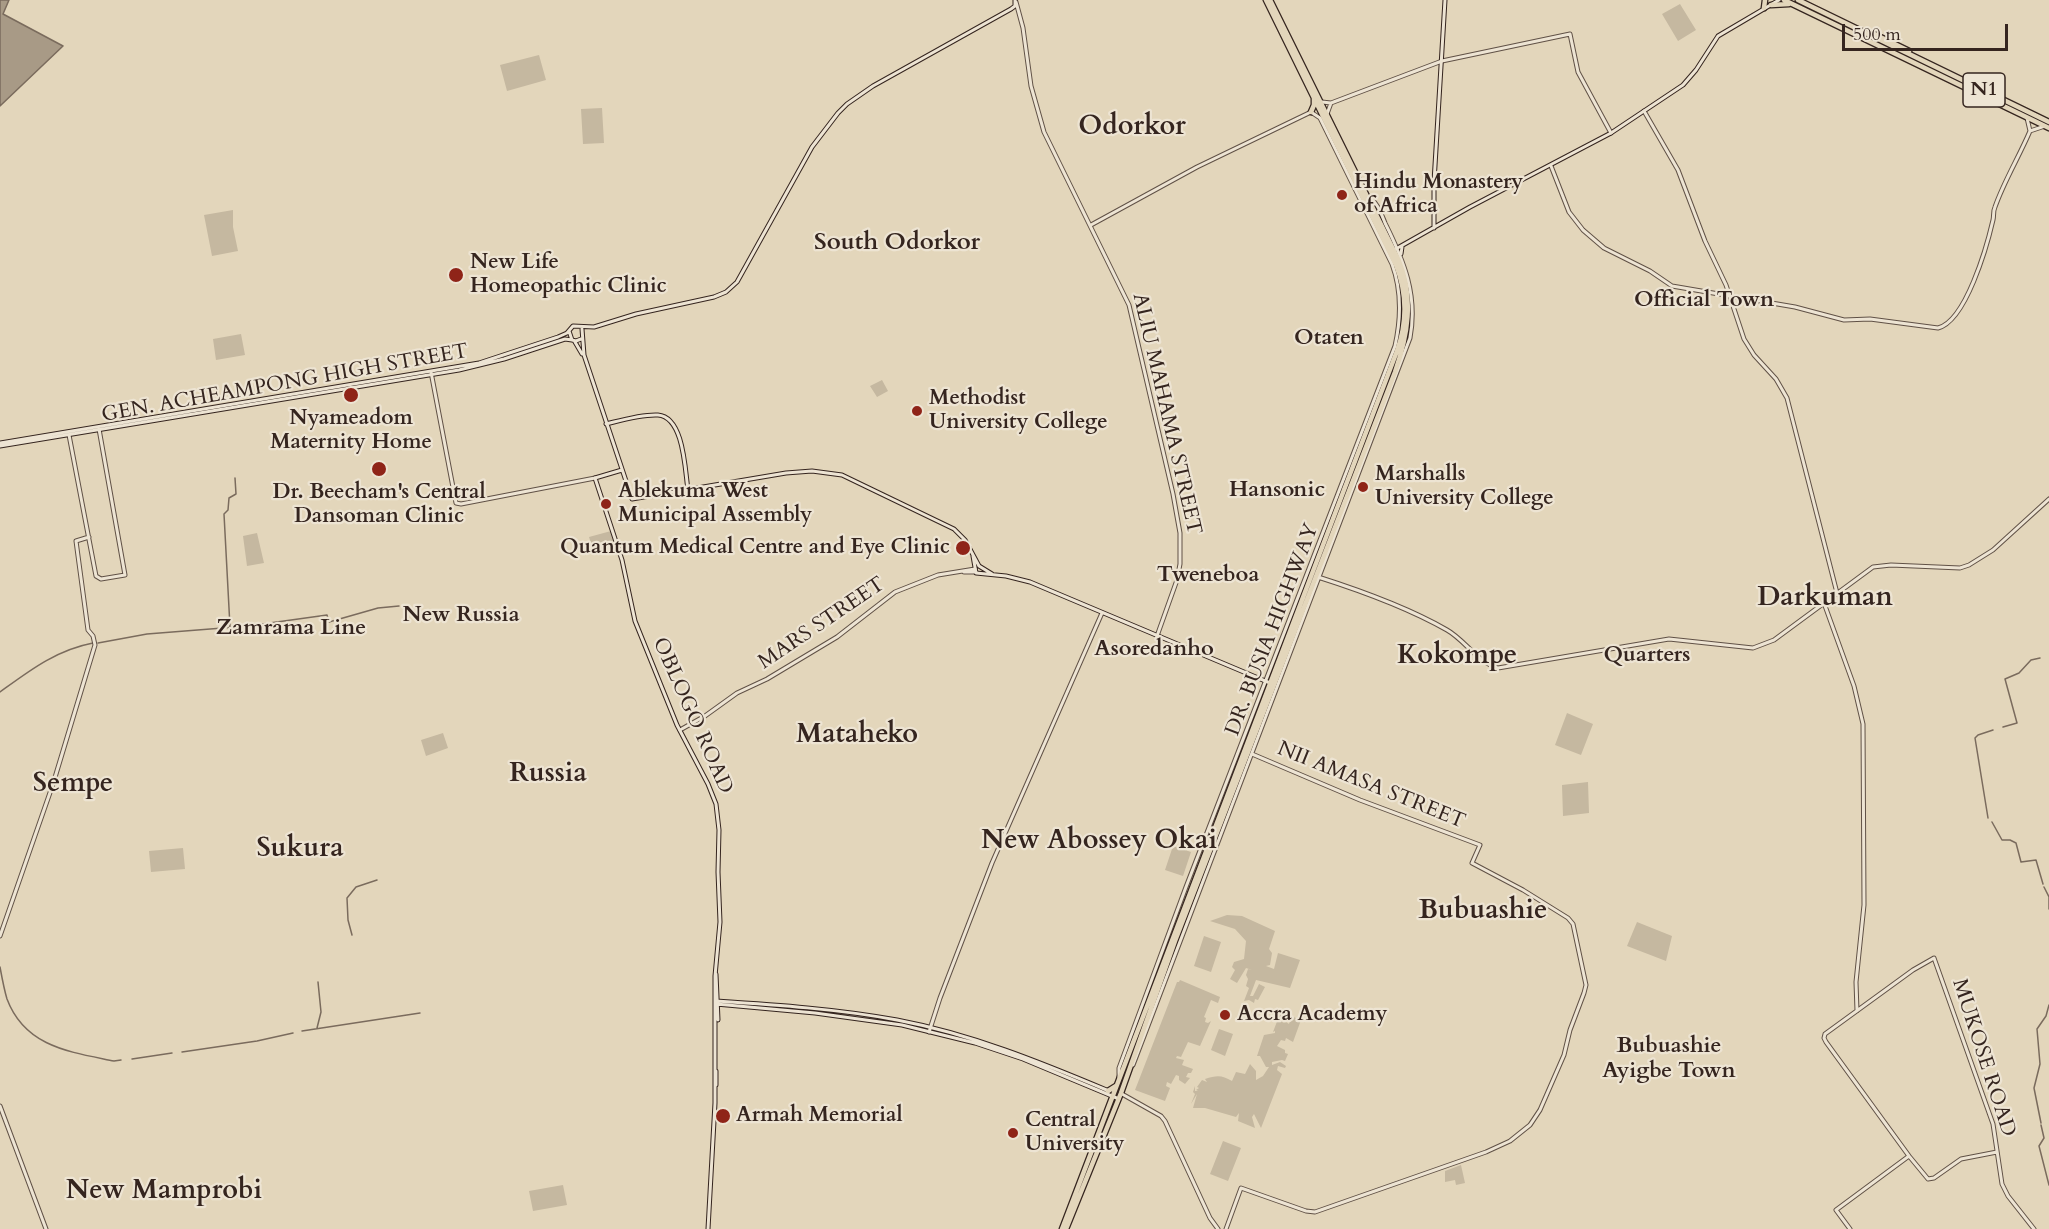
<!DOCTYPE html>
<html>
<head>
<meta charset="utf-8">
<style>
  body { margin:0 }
  #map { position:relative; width:2049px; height:1229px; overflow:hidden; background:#e3d6bb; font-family:Cardo,serif }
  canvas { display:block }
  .scale { position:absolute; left:1842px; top:24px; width:166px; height:27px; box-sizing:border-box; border:3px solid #35251f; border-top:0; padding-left:8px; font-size:18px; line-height:21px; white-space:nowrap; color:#35251f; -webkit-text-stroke:4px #ede4d3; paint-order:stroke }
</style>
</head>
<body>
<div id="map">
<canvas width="2049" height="1229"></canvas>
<div class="scale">500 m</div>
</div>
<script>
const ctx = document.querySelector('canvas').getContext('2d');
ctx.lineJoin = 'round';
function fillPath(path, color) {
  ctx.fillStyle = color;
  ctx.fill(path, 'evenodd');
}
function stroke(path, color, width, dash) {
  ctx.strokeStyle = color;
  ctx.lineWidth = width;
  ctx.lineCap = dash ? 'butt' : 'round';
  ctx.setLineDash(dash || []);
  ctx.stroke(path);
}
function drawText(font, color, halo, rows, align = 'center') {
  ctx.font = font + ' Cardo,serif';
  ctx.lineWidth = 4.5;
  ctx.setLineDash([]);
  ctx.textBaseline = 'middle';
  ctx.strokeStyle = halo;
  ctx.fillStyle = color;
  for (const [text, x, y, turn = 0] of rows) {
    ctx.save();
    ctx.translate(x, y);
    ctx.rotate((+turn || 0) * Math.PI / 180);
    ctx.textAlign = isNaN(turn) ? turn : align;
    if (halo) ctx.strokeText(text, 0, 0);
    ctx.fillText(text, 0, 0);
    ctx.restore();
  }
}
const green = new Path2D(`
  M1680,4L1696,30L1678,41L1662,14Z
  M539,55L546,80L507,91L500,65Z
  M602,108L604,143L583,144L581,109Z
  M233,210V227L238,251L212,256L204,215Z
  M241,334L245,355L216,360L213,339Z
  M882,380L888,391L877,397L870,386Z
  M611,531L615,547L594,553L589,537Z
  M257,533L264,563L247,566L243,536Z
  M1567,713L1593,724L1581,755L1555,745Z
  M443,733L448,748L426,756L421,740Z
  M1588,782L1589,813L1563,816L1562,785Z
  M1173,846L1191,852L1183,876L1165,870Z
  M183,848L185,869L151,872L149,851Z
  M1227,915L1242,916L1275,931L1269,949L1272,953L1270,965L1266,966L1274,969L1278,953L1300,960L1290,988L1256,980L1250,996H1253L1259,984L1265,987L1258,1000L1255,999L1254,1003L1249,1000L1244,1001L1249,988L1246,986L1248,979L1246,975L1248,969L1252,970L1246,968L1237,983L1230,979L1235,970L1232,967L1234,962L1244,959L1246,941L1235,929L1210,921Z
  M1637,922L1672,936L1666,961L1627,946Z
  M1204,936L1221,942L1211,972L1194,966Z
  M1180,980L1220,997L1218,1003L1211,1000L1204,1017L1206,1018L1205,1022L1208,1023L1211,1021L1200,1046L1188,1042L1181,1057L1177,1056L1176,1058L1184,1060L1182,1065L1193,1069L1191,1073H1188L1186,1077L1190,1078L1185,1084L1179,1080V1076L1176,1075L1171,1084L1167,1082L1166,1086L1170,1088L1165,1101L1135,1090L1177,982H1179Z
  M1281,1011L1286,1013L1283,1019L1285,1021L1282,1023L1286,1022L1289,1024L1291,1016L1301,1020L1293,1042L1286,1038L1285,1041L1281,1040L1277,1046L1285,1050V1053L1288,1054L1285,1061L1282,1060L1272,1062V1065L1280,1062L1286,1066L1285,1068L1278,1066L1277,1070L1282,1074L1261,1128L1254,1114L1252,1117L1255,1128L1238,1121L1239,1113L1236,1117L1205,1108H1193L1197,1094L1191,1104L1195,1094L1193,1092L1195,1086V1091H1198L1196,1090L1199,1088L1197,1087L1202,1080L1207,1082L1205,1079C1217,1075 1222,1075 1232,1081L1236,1072L1245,1074L1250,1064L1256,1071V1080L1263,1076L1269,1067H1266L1260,1056H1257L1264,1035L1275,1033V1031L1273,1032Z
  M1219,1029L1233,1034L1225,1056L1211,1050Z
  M1223,1141L1241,1148L1228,1181L1210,1174Z
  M1461,1165L1465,1183L1456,1185L1455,1180L1445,1182V1171Z
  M563,1185L567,1205L533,1211L529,1191Z`);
const water = new Path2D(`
  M0,0H9L3,14L63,46L0,106Z`);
const stream = new Path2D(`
  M230,627L224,514L228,510L229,498L236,494L235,478
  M98,643L147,634L248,626L327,615L329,622L378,608L399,606
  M0,692C29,671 56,650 93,643
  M2003,727L2017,723L2005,679L2019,673L2031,660L2040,658
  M1988,818L1975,738L1978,735L1993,730
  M1992,822L2002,840H2010L2016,843L2021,862L2036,860L2043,884
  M2044,887L2049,897V909
  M352,935L348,920L347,898L356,887L377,880
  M0,967C2,978 4,989 7,999C25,1047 70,1052 114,1061L121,1060
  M317,1028L321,1012L318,982
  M302,1031L420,1013
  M182,1052L257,1041L293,1033
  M132,1059L172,1053
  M2041,1123L2034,1088L2040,1064L2037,1029L2046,1016L2049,1005
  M2041,1125L2044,1138L2039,1146L2049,1185`);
const tertiary = new Path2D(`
  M1016,2L1023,28L1031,86L1044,132L1129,305L1173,494L1180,533V564L1177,580L1157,636
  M1322,102L1331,103L1442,61L1570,34L1578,72L1611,133
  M1644,111L1678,170L1705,241L1726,285L1744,339L1754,355L1776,379L1787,398L1837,593
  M1327,114L1331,103
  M2030,131L2045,126
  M1551,166L1569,212L1583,230L1604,248L1650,271L1672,286L1795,307L1844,320L1870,319L1938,328C1966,321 1987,246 1993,220C1994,216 1993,211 1995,207C2004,181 2019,157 2030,131L2027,118
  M1091,225L1197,167L1311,112L1320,118L1392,264C1402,291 1401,319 1395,346L1186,887L1119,1068V1077
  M431,372L456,503L461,504L595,478
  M69,435L96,576L101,579L125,575L99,429
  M964,572H976
  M1318,577C1362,591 1407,607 1447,630C1465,640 1478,663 1498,668L1669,639L1753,648L1774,640L1873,567L1891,565L1960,568L1969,565L1993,550L2049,499
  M1824,603L1854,686L1863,724L1864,905L1856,982L1857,1011
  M680,730L705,716L737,693L767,679L837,637L895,592L938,575L975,569
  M0,936L53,784L95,645L93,636L88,630L76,541L89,537
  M929,1032L940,998L992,863L1102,613
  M1133,1065L1410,338C1418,295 1404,261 1385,223C1381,213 1377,201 1367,196
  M1122,1094L1161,1116L1165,1121L1210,1218L1218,1229
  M0,1106L46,1229
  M1997,1152L1961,1159L1934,1178L1928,1179L1909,1156L1826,1042L1824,1038L1825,1034L1913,970L1934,958L1993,1124L2002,1184L2008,1196L2034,1229
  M1226,1229L1241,1188L1306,1211L1315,1212L1486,1152L1510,1141L1530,1125L1540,1110L1564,1055L1570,1030L1584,993L1586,985L1573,924L1568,918L1523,890L1472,863L1480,845L1360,800L1252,754
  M1850,1229L1836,1210L1909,1156`);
const secondary = new Path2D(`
  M1434,228V182L1445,0
  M1394,250L1470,207L1611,133L1683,85L1696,70L1718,36L1779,0
  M1401,254L1402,247
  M582,329L584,355L632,499L786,473L812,471L842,475L954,529L965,540L979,566L992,574
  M569,331L572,340L576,341L581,339
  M575,342L582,354
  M606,424C622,420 642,414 658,415C684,417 685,470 688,490
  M0,443L479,363L558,337L567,333L573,326L594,327L636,314L714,297L726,292L737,282L812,147L838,113L847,104L873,86L1011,9L1015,6V0
  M0,446L459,370L504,359L565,339L572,340
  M622,470L595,478L622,560L635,621L677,725L708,784L716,804L719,830L718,872L720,922L715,976V1103L708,1229
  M973,556L976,573L1006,576L1030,582L1270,683
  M716,974L718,1020
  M716,1001C777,1005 838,1009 897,1020C971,1034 1040,1062 1109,1091
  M716,1004L815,1013L902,1025L975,1043L1023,1059L1119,1099
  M716,1085V1071`);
const trunk = new Path2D(`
  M1784,0L2049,128
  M1798,0L2049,122
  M1771,5L1789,4
  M1764,8L1765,0
  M1874,34L1909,51
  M1311,112L1314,105V98
  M1108,1091L1116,1086
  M1062,1229L1397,351C1407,323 1407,293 1396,265L1266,0
  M1066,1229L1121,1093L1175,941L1395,372C1408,335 1414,298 1399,261L1270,0`);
const markers = [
  [1342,195,6,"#8f2418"],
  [456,275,8,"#8f2418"],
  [351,395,8,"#8f2418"],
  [917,411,6,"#8f2418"],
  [379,469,8,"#8f2418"],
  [1363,487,6,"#8f2418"],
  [606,504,6,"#8f2418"],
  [963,548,8,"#8f2418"],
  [1225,1015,6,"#8f2418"],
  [723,1116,8,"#8f2418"],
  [1013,1133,6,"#8f2418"]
];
const shields = [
  [1984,90,42]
];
const shieldNames = [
  ["N1",1984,90]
];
const poiNames = [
  ["Hindu Monastery",1354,183],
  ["of Africa",1354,207],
  ["New Life",470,263],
  ["Homeopathic Clinic",470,287],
  ["Methodist",929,399],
  ["University College",929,423],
  ["Nyameadom",351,419,"center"],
  ["Maternity Home",351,443,"center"],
  ["Marshalls",1375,475],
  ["University College",1375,499],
  ["Ablekuma West",618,492],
  ["Municipal Assembly",618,516],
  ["Dr. Beecham's Central",379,493,"center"],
  ["Dansoman Clinic",379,517,"center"],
  ["Quantum Medical Centre and Eye Clinic",950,548,"right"],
  ["Accra Academy",1237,1015],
  ["Armah Memorial",736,1116],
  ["Central",1025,1121],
  ["University",1025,1145]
];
const streetNames = [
  ["GEN. ACHEAMPONG HIGH STREET",285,384,-10],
  ["ALIU MAHAMA STREET",1166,414,77],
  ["MARS STREET",822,624,-34],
  ["DR. BUSIA HIGHWAY",1273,630,-69],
  ["OBLOGO ROAD",692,716,66],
  ["NII AMASA STREET",1371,786,22],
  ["MUKOSE ROAD",1983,1058,72]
];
const neighbourhoodNames = [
  ["Official Town",1704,301],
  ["Otaten",1329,339],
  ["Hansonic",1277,491],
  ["Tweneboa",1208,576],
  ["New Russia",461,616],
  ["Zamrama Line",291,629],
  ["Asoredanho",1154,650],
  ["Quarters",1647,656],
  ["Bubuashie",1669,1047],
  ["Ayigbe Town",1669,1072]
];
const quarterNames = [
  ["South Odorkor",897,243]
];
const districtNames = [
  ["Odorkor",1132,128],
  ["Darkuman",1825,599],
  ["Kokompe",1457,657],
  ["Mataheko",857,736],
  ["Russia",548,775],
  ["Sempe",73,785],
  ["New Abossey Okai",1099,842],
  ["Sukura",300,850],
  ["Bubuashie",1483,912],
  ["New Mamprobi",164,1192]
];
fillPath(green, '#c5b8a0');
fillPath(water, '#a89a86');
stroke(water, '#7a6b5d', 1.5);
stroke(stream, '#7a6b5d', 1.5);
stroke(tertiary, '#605146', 5);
stroke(secondary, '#35251f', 5);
stroke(trunk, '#35251f', 7);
stroke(tertiary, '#ede4d3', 3);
stroke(secondary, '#ede4d3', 3);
stroke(trunk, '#e3d6bb', 4.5);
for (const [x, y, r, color] of markers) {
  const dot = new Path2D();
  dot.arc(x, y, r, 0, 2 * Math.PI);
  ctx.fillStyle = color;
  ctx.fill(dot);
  stroke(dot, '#ede4d3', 2);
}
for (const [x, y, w] of shields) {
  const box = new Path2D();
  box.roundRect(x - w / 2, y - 17, w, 34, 4.5);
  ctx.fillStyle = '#ede4d3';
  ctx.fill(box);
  stroke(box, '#35251f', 1.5);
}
drawText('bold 20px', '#35251f', null, shieldNames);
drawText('bold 21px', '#35251f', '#ede4d3', poiNames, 'left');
drawText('21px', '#35251f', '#ede4d3', streetNames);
drawText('bold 22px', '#35251f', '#ede4d3', neighbourhoodNames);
drawText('bold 24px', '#35251f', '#ede4d3', quarterNames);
drawText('bold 27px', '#35251f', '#ede4d3', districtNames);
</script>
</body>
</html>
